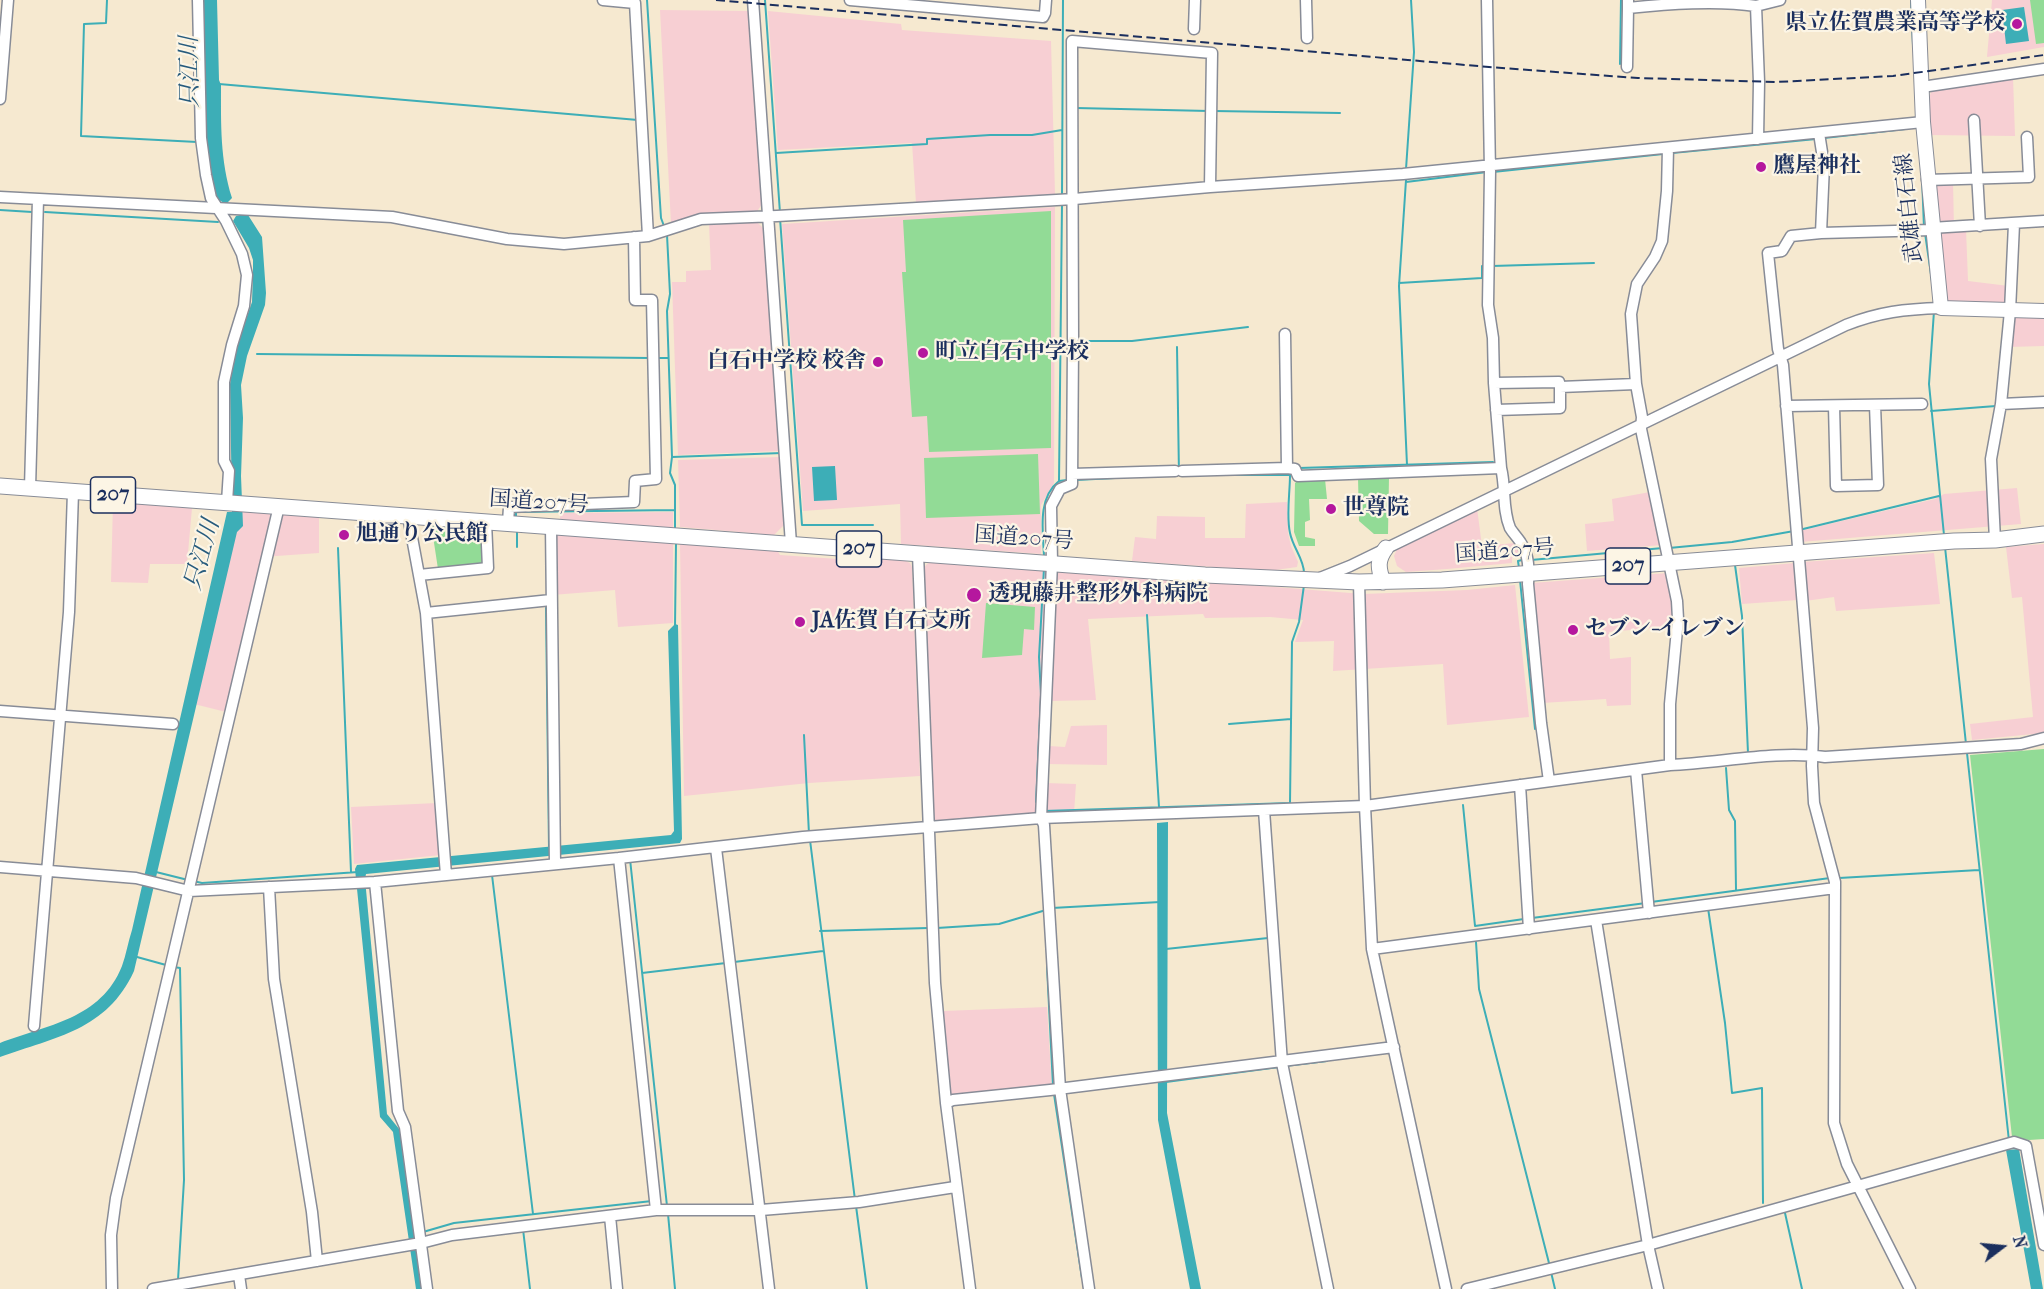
<!DOCTYPE html>
<html>
<head>
<meta charset="utf-8">
<style>
  body { margin:0 }
  #map { position:relative; width:2044px; height:1289px; overflow:hidden; background:#f6e9d0; font-family:"IM FELL French Canon",serif }
  canvas { display:block }
  .north { position:absolute; left:1972px; top:1217px; width:60px; height:60px; -webkit-text-stroke:4px #fcf5e5; paint-order:stroke; rotate:74deg; font-size:16px; font-weight:700; line-height:24px; text-align:center; color:#1b2f5e }
  .north::after { content:''; display:block; margin:auto; width:21px; height:27px; background:#1b2f5e; clip-path:polygon(50% 0,100% 100%,50% 72%,0 100%) }
</style>
</head>
<body>
<div id="map">
<canvas width="2044" height="1289"></canvas>
<div class="north">N</div>
</div>
<script>
const ctx = document.querySelector('canvas').getContext('2d');
ctx.lineJoin = 'round';
function fillPath(path, color) {
  ctx.fillStyle = color;
  ctx.fill(path, 'evenodd');
}
function stroke(path, color, width, dash) {
  ctx.strokeStyle = color;
  ctx.lineWidth = width;
  ctx.lineCap = dash ? 'butt' : 'round';
  ctx.setLineDash(dash || []);
  ctx.stroke(path);
}
function drawText(font, color, halo, rows, align = 'center') {
  ctx.font = font + ' "IM FELL French Canon","Noto Serif JP",serif';
  ctx.lineWidth = 4.5;
  ctx.setLineDash([]);
  ctx.textBaseline = 'middle';
  ctx.strokeStyle = halo;
  ctx.fillStyle = color;
  for (const [text, x, y, turn = 0] of rows) {
    ctx.save();
    ctx.translate(x, y);
    ctx.rotate((+turn || 0) * Math.PI / 180);
    ctx.textAlign = isNaN(turn) ? turn : align;
    if (halo) ctx.strokeText(text, 0, 0);
    ctx.fillText(text, 0, 0);
    ctx.restore();
  }
}
const built = new Path2D(`
  M1992,0H2044V47L1987,57Z
  M660,10L748,11L762,204L756,213L671,224Z
  M768,11L901,24L902,30L1051,41L1055,194L916,203L912,143L778,150Z
  M2013,77L2015,136L1928,135L1927,104L1931,92L1938,89Z
  M1931,182H1953L1954,229H1966L1968,281L2009,286L2007,307L1946,304Z
  M1055,207L1054,483L1041,505V554L901,544L900,504L803,511L782,224Z
  M709,223H758L763,228L780,451L678,455L672,282H686V271L711,270Z
  M2044,314V346L2009,347L2012,315Z
  M780,457L781,492L784,525L774,535L680,527L678,460Z
  M2017,488L2021,524L1800,542L1799,531L1935,499L1944,494Z
  M1650,492L1662,545L1587,551L1585,524L1614,521L1612,499Z
  M113,502L192,508L187,564H150L148,583L111,582Z
  M1287,502L1288,533L1291,546L1298,562L1297,567L1268,571L1132,561L1135,537L1156,539L1157,516L1205,517V538H1245L1246,504Z
  M240,508L319,515V553L262,557L226,712L194,704Z
  M1477,508L1482,546L1515,543L1522,556L1512,558V563L1447,569L1406,572L1397,566L1394,556L1398,547Z
  M673,512V528L560,520V513Z
  M553,533L673,541V623L618,627L615,590L552,595Z
  M680,544L777,550L780,555L838,559L852,555L901,559L910,563L912,567L920,776L809,783L684,796Z
  M2044,544V733L1972,740L1970,724L2033,717L2022,597L2012,598L2006,547Z
  M1934,553L1940,604L1836,611L1834,597L1805,601L1802,562Z
  M935,560L1363,594L1467,590L1515,585L1529,717L1447,725L1443,664L1333,671L1334,641L1295,642L1303,620L1270,617L1205,618L1203,614L1088,619L1096,700L1051,701L1049,746L1065,747L1071,726L1107,725V765L1046,764L1045,783L1076,784L1074,813L934,824L923,569L927,564Z
  M1795,563L1798,600L1742,604L1739,568Z
  M1668,573L1674,606L1673,626L1609,632L1610,659L1631,657V705L1607,706L1606,699L1542,703L1531,583Z
  M437,803L441,855L354,864L351,807Z
  M1047,1007L1052,1089L950,1100L943,1011Z`);
const green = new Path2D(`
  M2030,0H2044V43L2036,44Z
  M1051,211V448L929,452L927,416L912,417L902,272H906L903,220Z
  M1038,454L1040,514L926,518L924,458Z
  M1389,477L1388,534H1374L1359,521L1358,478Z
  M1300,479H1325L1327,499H1309L1310,520L1305,522V537L1315,539V546H1299L1294,532L1295,483Z
  M431,523L481,527L484,564L438,569Z
  M986,603L1035,607L1034,630L1024,629L1022,655L982,658Z
  M2044,749V1139L2029,1140L2012,1137L1970,755Z`);
const water = new Path2D(`
  M203,0H217L219,80L221,85C221,124 220,160 232,198L226,204L217,199L211,178L207,146Z
  M2024,7L2029,41L2006,44L2002,10Z
  M244,214L248,215L262,237L266,293L265,305L247,356L241,385L243,418L241,476L243,526L237,532L134,971C107,1030 56,1037 0,1057V1043C47,1025 101,1019 122,966C126,955 128,942 132,930L227,512H232L230,384L235,351L252,302L253,273V260L249,248L233,221L236,216Z
  M835,466L837,500L814,501L812,467Z
  M675,624L678,625L682,839L680,843L366,874L365,879L387,1114L400,1130L422,1289H416L393,1132L380,1117L355,869L357,865L671,835L674,831L668,631Z
  M1168,822L1167,1113L1201,1289H1190L1158,1120L1157,823Z
  M2019,1149L2043,1289H2031L2006,1150Z`);
const stream = new Path2D(`
  M107,0L106,23L84,24L81,136L197,142
  M647,0L661,218L664,226
  M765,0L780,213
  M1911,0L1913,45
  M1620,64L1621,0
  M219,84L638,120
  M1076,108L1209,111
  M1214,111L1340,113
  M1824,138L1905,129
  M776,153L927,144V139L990,135H1032L1062,130
  M1672,153L1816,139
  M1406,169L1414,52L1411,0
  M1493,172L1663,154
  M1922,176L1924,228
  M1406,180L1399,286L1407,465
  M1406,182L1487,172
  M1062,195L1063,0
  M0,210L32,212
  M45,212L218,222
  M780,218L802,525H873
  M1925,233L1932,281
  M667,235L670,294L667,311L672,457L782,453
  M1492,266L1594,263
  M1399,283L1482,278V266H1486
  M1934,311L1929,384L1944,535
  M1075,341H1132L1248,327
  M1177,347L1179,475
  M257,354L650,358
  M656,358H668
  M1931,411L1996,406
  M672,457L670,473L675,485V531
  M1299,468L1493,462
  M1223,475H1290C1290,493 1286,515 1290,533C1293,548 1304,559 1304,573
  M1076,480L1115,478
  M1059,481L1067,480
  M516,517V512L675,510
  M517,529V547
  M1799,530L1939,496
  M1945,547L1966,744
  M338,548L351,872
  M1669,548L1732,542L1794,531
  M1044,556C1043,531 1037,498 1059,481L1062,204
  M1531,560L1663,548
  M1735,565L1742,616L1748,753
  M1519,568L1518,561L1522,560
  M1520,580L1535,729
  M546,608L549,848
  M1147,615L1159,807
  M675,627L676,543
  M1229,724L1291,719
  M804,735L809,834
  M1967,753L2009,1141
  M1726,768L1729,810L1735,821L1736,890
  M1036,802L1041,695L1039,657L1044,568
  M1463,805L1475,926L1524,919
  M1044,811L1290,803L1292,642L1299,622L1304,585
  M810,840L855,1200
  M630,859L667,1206
  M156,872L188,880
  M492,875L533,1214
  M1839,878L1979,870
  M193,881L202,883L358,872
  M1651,902L1830,878
  M1052,908L1160,902
  M1708,908L1725,1023L1732,1093L1762,1088L1763,1203
  M1532,918L1646,903
  M937,928L999,924L1046,910
  M820,931L928,928
  M1476,942L1479,989L1550,1267
  M1166,949L1268,938
  M137,957L166,965
  M734,962L823,951
  M1047,966L1053,1086
  M174,967L180,968L184,1180L178,1280
  M642,973L726,963
  M1285,1066L1327,1061
  M1166,1082L1279,1067
  M1054,1094L1082,1278
  M856,1206L867,1289
  M1785,1213L1802,1289
  M668,1214L675,1289
  M523,1229L530,1289
  M423,1232L454,1223L652,1201
  M1551,1272L1555,1289`);
const minor = new Path2D(`
  M198,0L201,138L206,175L211,198L226,221L242,254L247,275L244,306L232,345L224,382V461L229,471L227,502
  M603,0L635,3L648,236
  M753,0L791,544
  M850,0L1043,17L1045,13L1046,0
  M1306,0L1307,38
  M1487,0L1490,171L1488,305L1493,338L1494,383L1501,468C1506,487 1502,509 1510,528C1513,533 1518,538 1521,543C1529,555 1529,569 1528,584L1541,723L1549,781
  M1628,0V8C1668,4 1716,0 1756,6
  M1194,29L1195,0
  M1627,67L1628,8
  M1922,87L2044,69
  M0,99L8,0
  M1974,120L1980,226
  M1819,133L1824,165L1821,233L1791,236L1782,251L1768,253L1778,349L1783,365L1813,728L1812,766L1814,803L1835,882L1834,1123L1847,1164L1910,1289
  M1758,139L1759,82L1756,6L1780,0
  M1668,148L1667,191L1662,241L1655,257L1637,284L1631,314L1636,384L1642,417L1641,429L1677,601L1678,619L1670,704V765
  M1927,180L2029,177L2027,137
  M0,197L392,217L507,239L564,244L648,236L701,219L777,216L1074,199L1210,187L1403,174L1923,122
  M1931,228L2044,221
  M1821,233L1932,230
  M1285,334L1287,468
  M1073,339L1072,41L1212,53L1210,187
  M1073,344L1072,484L1060,489L1051,506L1052,563L1041,818L1044,825L1060,1089L1089,1289
  M1494,383L1559,382L1560,387
  M2001,404L2044,402
  M1786,406L1922,404
  M1834,406L1836,486L1878,485L1875,405
  M1496,410L1560,408V387L1636,384
  M1182,471L1287,468L1295,469L1298,476L1501,468
  M1072,474L1175,471
  M30,488L38,199
  M408,516L426,613L446,875
  M508,523L509,507L634,502L635,481L656,479L652,300H635L634,237
  M551,526L555,864
  M1995,540L1991,459L2001,404L2010,311L2014,224
  M918,554L935,983L946,1103L970,1289
  M419,575L488,568L486,522
  M1320,578L1350,566L1846,325C1879,312 1905,309 1941,308
  M1359,582L1365,806L1372,949L1446,1289
  M426,613L551,600
  M0,711L173,724
  M1636,770L1649,913
  M1520,785L1529,929
  M1264,810L1282,1063L1328,1289
  M716,848L769,1289
  M619,858L656,1210
  M0,867L136,878L189,891L375,882L619,858L803,837L1041,818L1365,806L1670,765C1720,763 1777,750 1825,757L2021,744L2044,738
  M375,882L398,1111L405,1127L427,1289
  M269,887L274,979L312,1212L317,1261
  M1596,920L1648,1245L1658,1289
  M1372,949L1835,888
  M34,1026L69,612L73,492
  M946,1103L953,1100L1050,1090L1394,1047
  M610,1216L617,1289
  M239,1275L241,1289
  M112,1289L111,1235L116,1198L279,506
  M153,1289L421,1243L452,1235L656,1210H761L859,1202L955,1187
  M1467,1289L1648,1245L2014,1142L2026,1146L2044,1245`);
const major = new Path2D(`
  M1918,0L1923,122L1941,308L2044,311`);
const highway = new Path2D(`
  M0,486L1205,575L1359,582L1442,580L1954,541L1995,540L2044,534
  M1383,582C1378,568 1377,560 1386,548`);
const rail = new Path2D(`
  M716,0L1489,67L1638,78L1776,82L1893,76L2044,55`);
const markers = [
  [2017,24,6,"#b5179e"],
  [1761,167,6,"#b5179e"],
  [923,353,6,"#b5179e"],
  [878,362,6,"#b5179e"],
  [1331,509,6,"#b5179e"],
  [344,535,6,"#b5179e"],
  [974,595,8,"#b5179e"],
  [800,622,6,"#b5179e"],
  [1573,630,6,"#b5179e"]
];
const shields = [
  [113,495,45],
  [859,549,45],
  [1628,566,45]
];
const shieldNames = [
  ["207",113,495],
  ["207",859,549],
  ["207",1628,566]
];
const poiNames = [
  ["県立佐賀農業高等学校",2005,24,"right"],
  ["鷹屋神社",1773,167],
  ["町立白石中学校",935,353],
  ["白石中学校 校舎",866,362,"right"],
  ["世尊院",1343,509],
  ["旭通り公民館",356,535],
  ["透現藤井整形外科病院",988,595],
  ["JA佐賀 白石支所",812,622],
  ["セブン-イレブン",1585,630]
];
const streetNames = [
  ["武雄白石線",1910,208,-96],
  ["国道207号",539,503,4],
  ["国道207号",1024,539,4],
  ["国道207号",1505,552,-4]
];
const waterNames = [
  ["只江川",191,72,-91],
  ["只江川",203,555,-74]
];
fillPath(built, '#f7cfd3');
fillPath(green, '#92db96');
fillPath(water, '#3daeb7');
stroke(stream, '#3daeb7', 2);
stroke(minor, '#888c97', 13);
stroke(major, '#888c97', 16);
stroke(highway, '#888c97', 17);
stroke(minor, '#fff', 10);
stroke(major, '#fff', 14);
stroke(highway, '#fff', 15);
stroke(rail, '#1b2f5e', 2, [9, 4.5]);
for (const [x, y, r, color] of markers) {
  const dot = new Path2D();
  dot.arc(x, y, r, 0, 2 * Math.PI);
  ctx.fillStyle = color;
  ctx.fill(dot);
  stroke(dot, '#fcf5e5', 2);
}
for (const [x, y, w] of shields) {
  const box = new Path2D();
  box.roundRect(x - w / 2, y - 18, w, 36, 4.5);
  ctx.fillStyle = '#fcf5e5';
  ctx.fill(box);
  stroke(box, '#1b2f5e', 1.5);
}
drawText('bold 21px', '#1b2f5e', null, shieldNames);
drawText('bold 22px', '#1b2f5e', '#fcf5e5', poiNames, 'left');
drawText('22px', '#1b2f5e', '#fcf5e5', streetNames);
drawText('italic 24px', '#275b7d', '#fcf5e5', waterNames);
</script>
</body>
</html>
